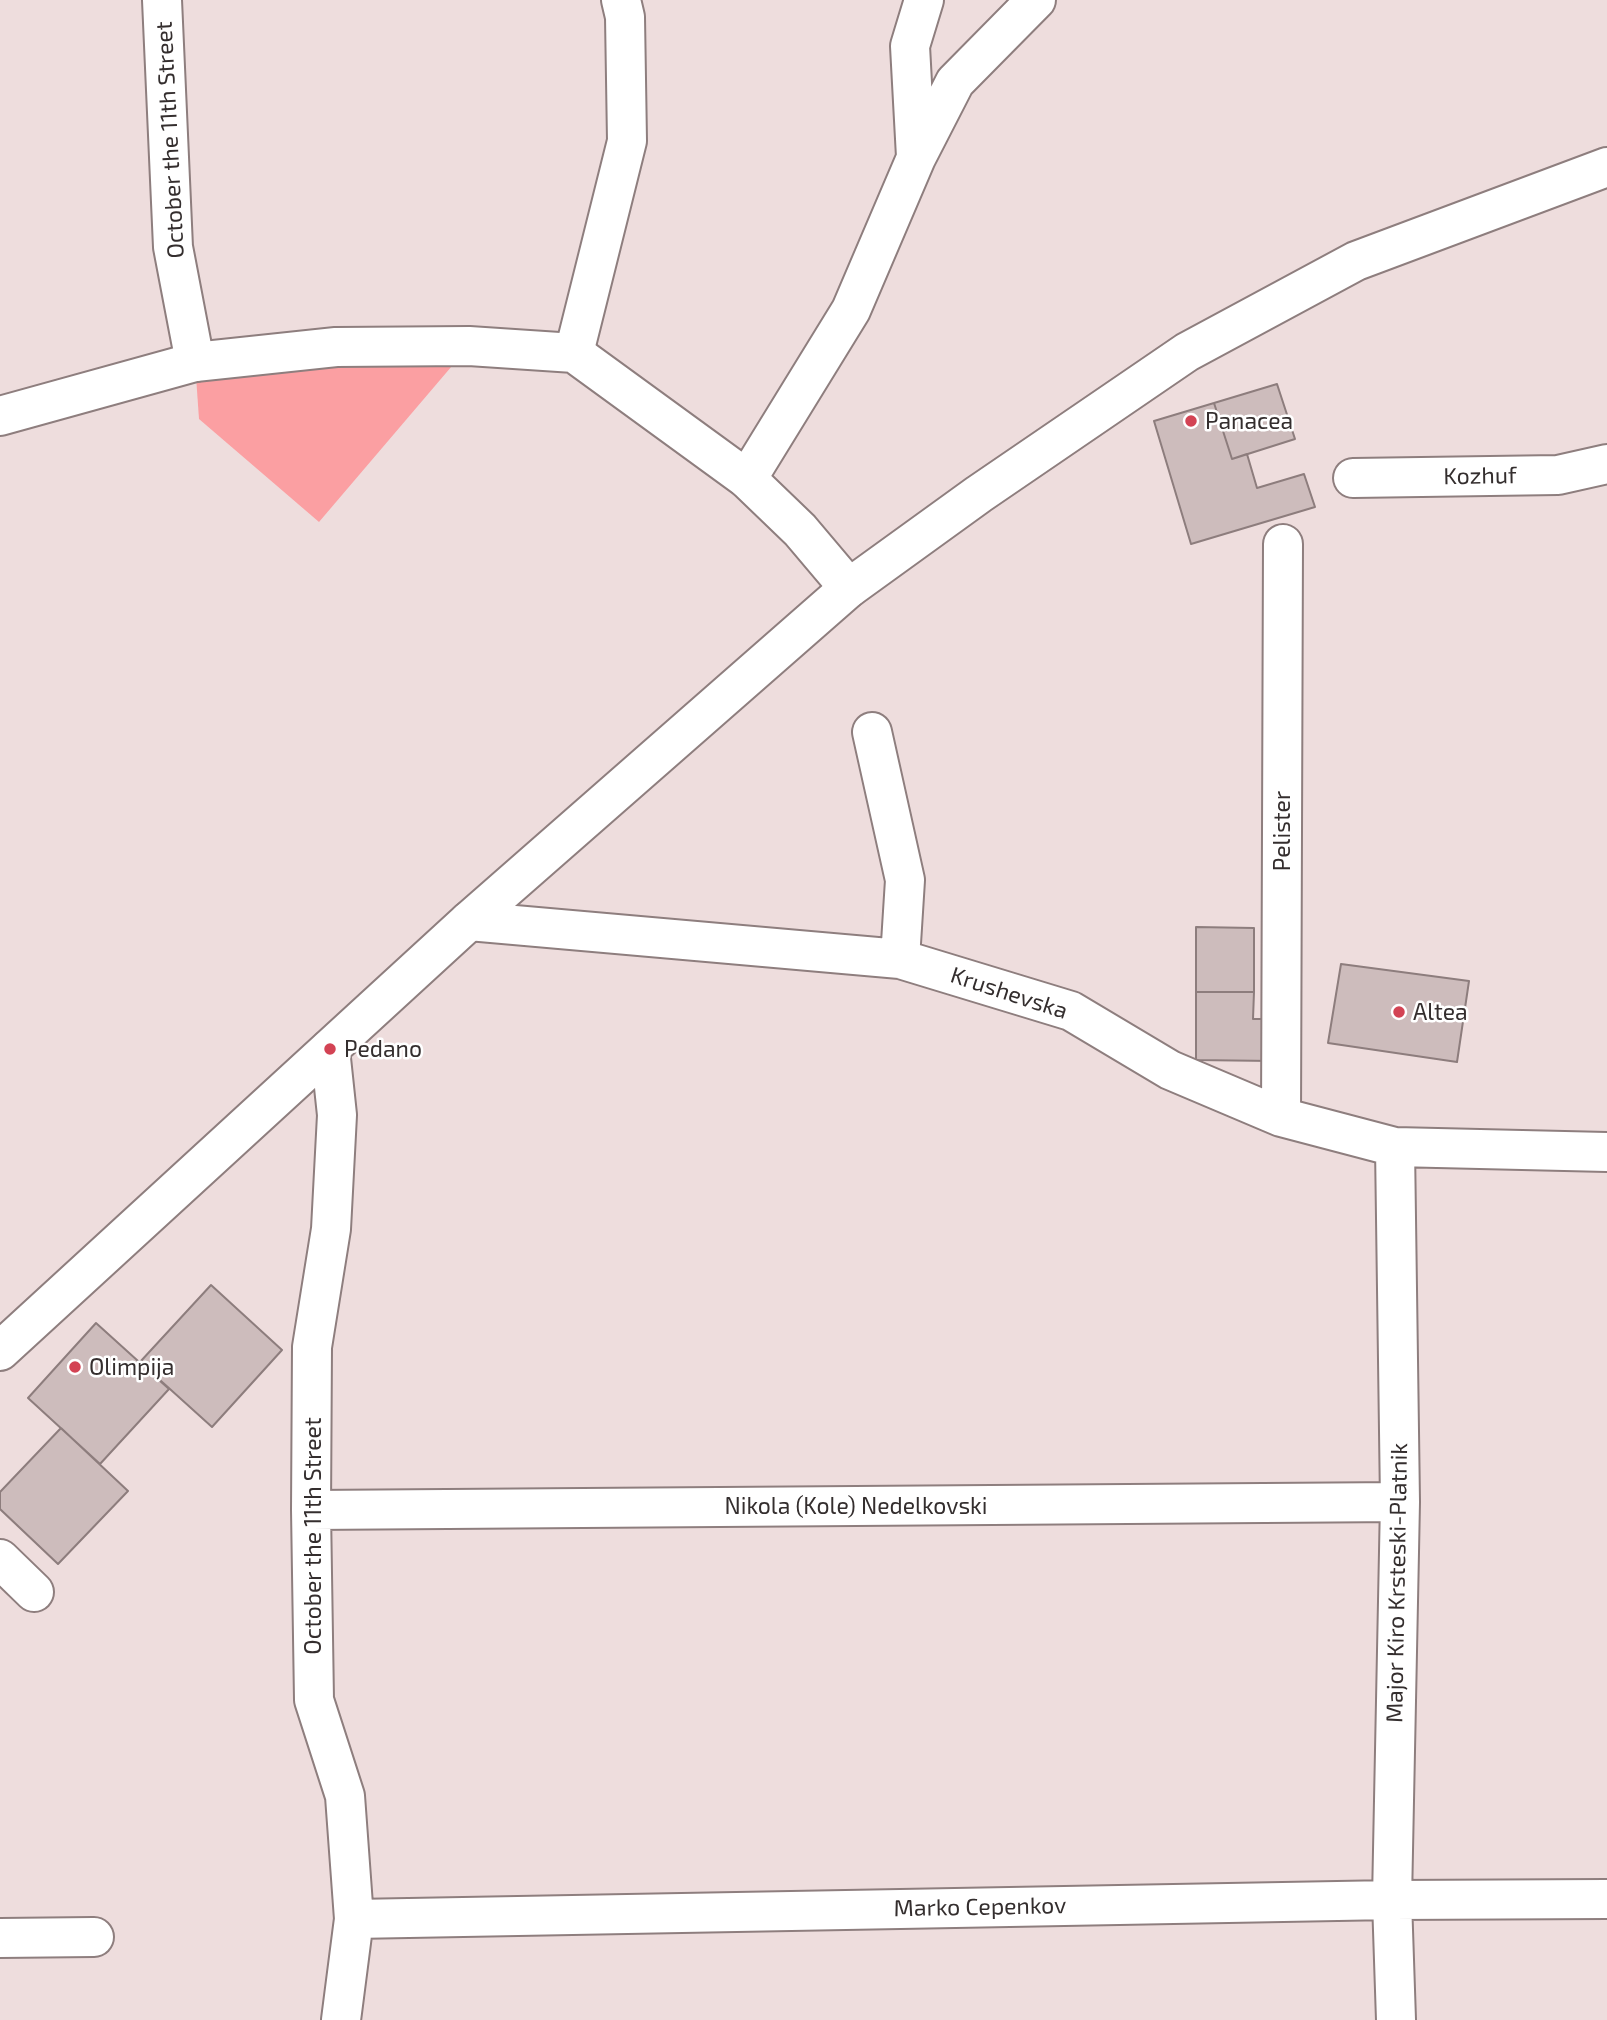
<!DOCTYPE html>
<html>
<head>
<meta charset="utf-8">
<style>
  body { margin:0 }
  canvas { display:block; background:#edd }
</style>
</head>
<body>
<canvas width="1607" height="2020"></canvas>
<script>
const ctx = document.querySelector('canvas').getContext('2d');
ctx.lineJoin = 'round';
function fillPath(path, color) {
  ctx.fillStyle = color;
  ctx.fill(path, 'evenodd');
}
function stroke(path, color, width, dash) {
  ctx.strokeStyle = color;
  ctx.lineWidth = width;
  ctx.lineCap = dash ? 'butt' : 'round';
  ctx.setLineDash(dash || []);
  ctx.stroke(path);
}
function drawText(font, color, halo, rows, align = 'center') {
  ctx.font = font + ' "Exo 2",sans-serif';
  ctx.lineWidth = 5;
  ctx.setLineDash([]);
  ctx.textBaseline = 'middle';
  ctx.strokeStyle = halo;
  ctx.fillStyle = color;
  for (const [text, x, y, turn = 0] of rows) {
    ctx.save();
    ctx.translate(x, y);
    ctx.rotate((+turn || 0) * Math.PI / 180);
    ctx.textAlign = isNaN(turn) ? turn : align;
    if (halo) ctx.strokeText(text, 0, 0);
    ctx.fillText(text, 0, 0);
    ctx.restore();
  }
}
const green = new Path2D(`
  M469,346L319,522L199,419L195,362Z`);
const building = new Path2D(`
  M1277,384L1295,439L1232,459L1214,403Z
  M1214,403L1232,459L1247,454L1257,488L1304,474L1315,507L1191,544L1154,421Z
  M1196,927L1254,928V992H1196Z
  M1341,964L1469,981L1457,1062L1328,1043Z
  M1196,992H1254L1253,1019H1271L1272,1061L1196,1060Z
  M211,1285L282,1350L212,1427L140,1362Z
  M96,1323L169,1389L100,1464L28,1398Z
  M61,1428L128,1491L58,1564L0,1509V1492Z`);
const minor = new Path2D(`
  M162,0L173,247L195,362
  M916,157L910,46L924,0
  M574,353L627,141L625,17L621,0
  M1353,478L1558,475L1607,464
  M747,479L851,310L916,158L955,82L1036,0
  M872,732L905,880L900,959
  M469,921L900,959L1071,1011L1170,1070L1281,1117L1395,1147L1607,1152
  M330,1049L337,1115L331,1229L312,1347L311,1510L314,1700L345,1796L354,1919L341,2020
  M1281,1117L1283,544
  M1395,1147L1400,1502L1392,1900L1396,2020
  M311,1510L1400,1502
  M0,1559L34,1592
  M354,1919L1392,1900L1607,1899
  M0,1938L94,1937`);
const tertiary = new Path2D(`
  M0,416L195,362L336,347L469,346L574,353L747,479L800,530L849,588`);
const secondary = new Path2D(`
  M0,1351L469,921L849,588L979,494L1187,352L1356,261L1607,167`);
const markers = [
  [1191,421,7,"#d34354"],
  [1399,1012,7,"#d34354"],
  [330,1049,7,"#d34354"],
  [75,1367,7,"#d34354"]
];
const streetNames = [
  ["October the 11th Street",170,140,-93],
  ["Kozhuf",1480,476,-1],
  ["Pelister",1282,831,-90],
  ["Krushevska",1009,993,18],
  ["Nikola (Kole) Nedelkovski",856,1506],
  ["October the 11th Street",313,1536,-90],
  ["Major Kiro Krsteski-Platnik",1397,1583,-89],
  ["Marko Cepenkov",980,1907,-1]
];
const poiNames = [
  ["Panacea",1205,421],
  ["Altea",1413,1012],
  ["Pedano",344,1049],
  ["Olimpija",89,1367]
];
fillPath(green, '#fb9fa2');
fillPath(building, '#cdbcbc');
stroke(building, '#8d7d7d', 2);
stroke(minor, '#8e7e7e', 42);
stroke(tertiary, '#8e7e7e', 42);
stroke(secondary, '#8e7e7e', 42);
stroke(minor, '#fff', 38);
stroke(tertiary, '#fff', 38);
stroke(secondary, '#fff', 38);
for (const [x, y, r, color] of markers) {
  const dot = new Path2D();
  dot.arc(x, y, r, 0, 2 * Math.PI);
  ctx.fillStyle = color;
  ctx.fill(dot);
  stroke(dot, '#fff', 2.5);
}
drawText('23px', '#342e2e', '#fff', streetNames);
drawText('23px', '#342e2e', '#fff', poiNames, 'left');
</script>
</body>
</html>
